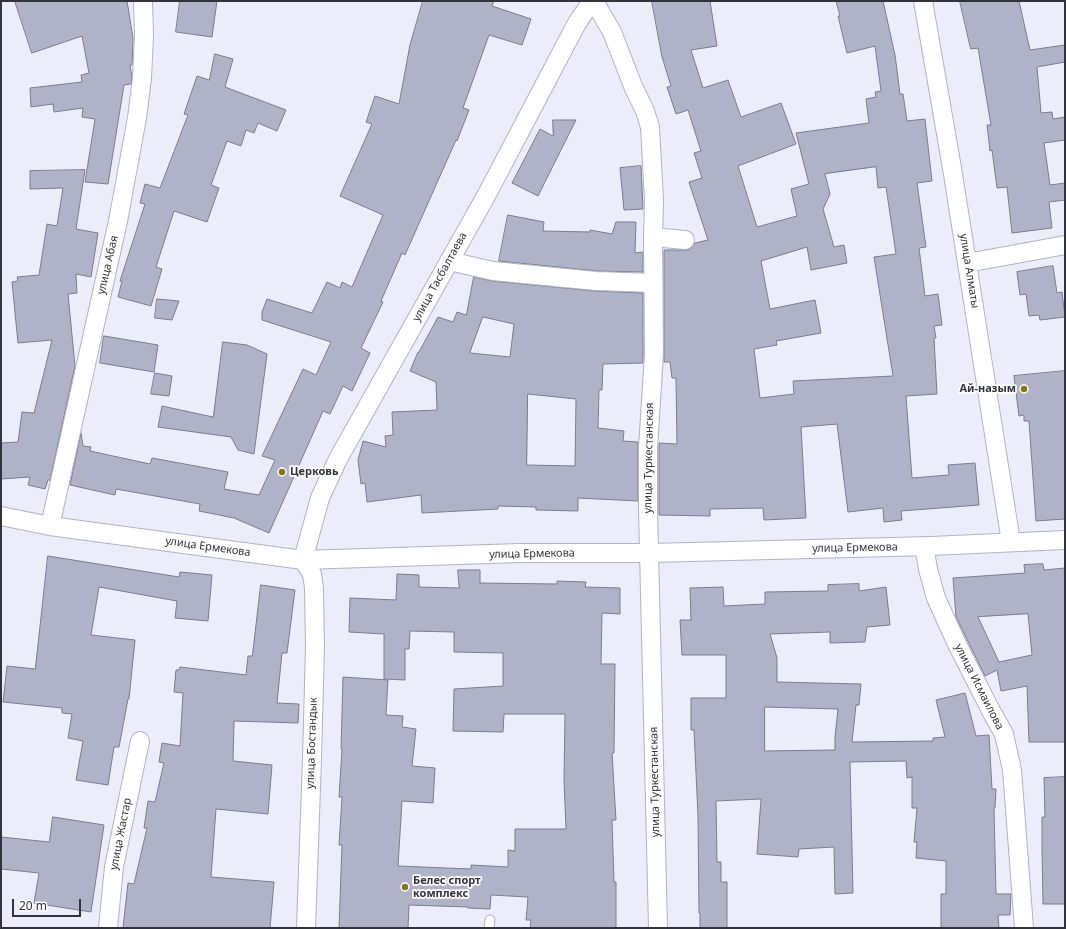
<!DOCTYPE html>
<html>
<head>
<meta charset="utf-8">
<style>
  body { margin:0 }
  #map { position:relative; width:1066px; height:929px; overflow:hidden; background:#ecedfb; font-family:"Noto Sans",sans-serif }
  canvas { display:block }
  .frame { position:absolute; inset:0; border:2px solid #32333c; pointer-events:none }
  .scale { position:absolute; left:12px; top:899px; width:69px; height:18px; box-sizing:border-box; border:2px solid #32333c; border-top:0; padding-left:5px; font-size:12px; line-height:14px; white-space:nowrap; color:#32333c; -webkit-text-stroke:3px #fff; paint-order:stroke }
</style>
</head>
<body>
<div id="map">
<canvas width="1066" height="929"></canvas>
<div class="frame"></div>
<div class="scale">20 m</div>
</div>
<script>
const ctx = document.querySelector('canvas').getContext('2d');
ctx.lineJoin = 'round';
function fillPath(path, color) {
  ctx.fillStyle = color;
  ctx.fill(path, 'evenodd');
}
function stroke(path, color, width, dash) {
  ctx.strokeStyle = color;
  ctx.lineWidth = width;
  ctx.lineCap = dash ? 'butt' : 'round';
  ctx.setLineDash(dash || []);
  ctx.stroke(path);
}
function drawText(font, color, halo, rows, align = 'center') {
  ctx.font = font + ' "Noto Sans",sans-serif';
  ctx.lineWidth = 3.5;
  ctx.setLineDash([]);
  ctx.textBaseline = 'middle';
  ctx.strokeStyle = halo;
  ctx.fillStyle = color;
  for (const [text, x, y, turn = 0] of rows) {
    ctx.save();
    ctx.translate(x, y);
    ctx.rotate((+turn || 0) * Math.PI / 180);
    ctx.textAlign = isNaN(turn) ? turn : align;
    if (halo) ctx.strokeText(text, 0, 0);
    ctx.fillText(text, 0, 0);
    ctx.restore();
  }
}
const building = new Path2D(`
  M15,1H127L133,38L132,65H130L132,77L131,84L124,85L108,184L85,182L95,119L82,117L83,108L54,112L53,104L31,107L30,88L82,82L81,75L89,73L82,36L32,53Z
  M180,1H217L212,37L176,32Z
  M423,1H494L492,6L531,19L522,45L489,35L463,108L469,110L457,141L456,140L405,255L402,253L381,301L383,302L361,348L370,353L352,391L343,386L330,414L323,411L269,533L234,518L199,511L200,504L116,489L115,495L70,485L81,433L83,446L91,447L90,451L150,464L152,458L228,472L224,489L259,495L275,460L262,456L303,369L316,375L331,342L262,320V312L267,299L312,313L327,282L340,288L342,282L352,287L383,215L340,196L372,124L366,122L375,96L399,104L410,45Z
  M652,1H710L717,46L691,50L703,88L728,80L741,117L781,103L796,144L738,166L757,227L797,216L791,189L809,184L796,133L869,123L866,99L876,97L875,92L881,91L875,46L847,53L838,16H840L836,1H883L895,55L900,94H903L907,121L925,119L932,181L917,183L926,247L919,248L925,296L938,294L942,325L934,326L936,338H934L937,394L906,396L912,478L949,475L948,465L975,463L979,505L901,511L902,520L884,522L883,508L848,512L837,424L801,427L806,518L764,520L763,508L710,509V516L659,515V443L677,444L676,378H672L670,362H664V250H689L695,243L708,240L689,182L702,178L694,153L701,151L688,110L676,114L667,87L671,86L662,57ZM876,167L878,188L886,187L896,254L874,257L893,376L793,381L794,394L760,398L754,349L777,345L776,341L821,333L815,300L770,309L761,261L807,247L811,270L847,263L844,245L834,247L823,209L830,194L825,174Z
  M960,1H1019L1030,50L1065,45V62L1037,67L1041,113L1052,112L1053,119L1065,117V140L1044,143L1050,185L1065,183V200L1049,202L1052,228L1012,233L1007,187L997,188L992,150L990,151L987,125H991L978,48L971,49Z
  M215,54L233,59L225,87L286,110L277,131L258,123L254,133L246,130L241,146L227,141L211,185L219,188L207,222L174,211L156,267L162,269L151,306L118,297L122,281H120L145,204L140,203L145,184L160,188L188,115L184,114L197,76L209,80Z
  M553,120H576L538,196L512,183L540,129L553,136Z
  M641,166L643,209L624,210L620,168Z
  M85,170L76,229L98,233L91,277L76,274L77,293L68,294L75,366L50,480H48L45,489L28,485L30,477L1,479V443L18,442L22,412L34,413L52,340L18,343L12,282L18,281L17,277L39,275L47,224L57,226L63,188L30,189V171Z
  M508,215L544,222L543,231L590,232V230L612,234L616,222H636L635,253L643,252V272L597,271L499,261Z
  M1053,266L1057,293L1062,292L1065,317L1040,320L1039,315L1029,316L1026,294L1020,295L1017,272Z
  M474,277L492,281L595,291L643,293V363L603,364L602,390H599L598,428L624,431L623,441L638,442V501L578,498V511L536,510V507L498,506V509L422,513L421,495L367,502L365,483L361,484L358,460L363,441L386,447L385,436L393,435L392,412L437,410L436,382L410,371L418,352H419L438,317L453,322L457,312L466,315ZM483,317L514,324L510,357L470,353ZM528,394L576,399L575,466L527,465Z
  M157,299L179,301L172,320L155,318Z
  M104,336L158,345L154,372L100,363Z
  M223,342L247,345L267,354L254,454L238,450L231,437L158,427L162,406L213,417Z
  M1065,371V519L1036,521L1029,421H1024V415L1019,416L1014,376Z
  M155,373L172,376L169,396L151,394Z
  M48,556L179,577L180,572L212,575L208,621L175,618L177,601L99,587L91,635L135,640L129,699H128L119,747H114L108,785L76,780L83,741L68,738L72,714L62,713V708L3,702L7,666L35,669Z
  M1043,564L1044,570L1065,568V742H1029L1027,686L1001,691L997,670L985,676L956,617L953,578L1025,573L1024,565ZM1028,614L1032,655L999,662L978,617Z
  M458,570H480V583L557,584V581L586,582L585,587L620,588V614L602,613L601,664H615L614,753H612L616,820H612L614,882H616V928H530L531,920H526L528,897L491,895L490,909L468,908V907L409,905L408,928H339L342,845H339L342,797H339L342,749H341L343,677L388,680L386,715L403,716L402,727L416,729L412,766L435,768L433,803L402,801L398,866L471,869V865L508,867V850L515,851V829H566L564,780L565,714H504L503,732L453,731L454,689L503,686V653L454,652V632L410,631L409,649H405V680L384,679V634L349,632L350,598L396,600L397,574L419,575V587L459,588Z
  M859,584V591L886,587L890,625L867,627L865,642L830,643V632L770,634L777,658V682L861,684L859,705H856L852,742L933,741V738L945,737L936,700L965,693L976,736L989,735L992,789H996L995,808H994L996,894H1011L1010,915H998L999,928H941V894H946V861L916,858L917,842H914L917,808H912V777L907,778L906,761L850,762L853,893L835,894L834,847L799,849L798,857L757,854L761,799L716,801L717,862H721V882H727V928H700V913H699L698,816L694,730H691V698H726V655H682L680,620H691L690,588L723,587L724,606L765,604V592L828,591V585ZM765,707L838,709L835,737V750L765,751Z
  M261,585L295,590L287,653H282L277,703L299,704L298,723L234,721L233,761L272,765L268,814L216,809L211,877L274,882L270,928H123L128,883L134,884L147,828H144L148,801L155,802L164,763L159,762L162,743L180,746L183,693L174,692L176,670H179L180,667L246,675L248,656H252Z
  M1065,777V904H1043L1042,849V817H1045L1044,778Z
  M53,817L104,825L91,912L34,903L39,873L1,869V837L49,842Z`);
const lane = new Path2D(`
  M489,928L490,920`);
const street = new Path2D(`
  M594,1L612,32L633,86L645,111L650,127L654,200L653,237L654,354L648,448V509L658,928
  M923,1L952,168L1011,542
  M653,237L685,240
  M449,261L493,271L596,281L653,283
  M967,263L1065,245
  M1,516L50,526L303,560L520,553H650L931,546L1065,540
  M50,526L118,221L137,118L142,78L144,35L143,1
  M924,546L928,569L936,598L957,644L990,709L1004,734L1012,770L1024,928
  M108,928L114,867L140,741
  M306,928L312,759L315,647L314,588L312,574L303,560L320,498L338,459L486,196L577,23L592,1`);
const markers = [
  [1024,389,4,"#83771a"],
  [282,472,4,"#83771a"],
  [405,887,4,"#83771a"]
];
const streetNames = [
  ["улица Абая",108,265,-77],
  ["улица Алматы",969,271,81],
  ["улица Тасбалтаева",440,277,-61],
  ["улица Туркестанская",649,458,-89],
  ["улица Ермекова",208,547,8],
  ["улица Ермекова",855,548,-1],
  ["улица Ермекова",532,554,-1],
  ["улица Исмаилова",979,687,63],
  ["улица Бостандык",312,743,-88],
  ["улица Туркестанская",655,782,-91],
  ["улица Жастар",121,834,-79]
];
const poiNames = [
  ["Ай-назым",1016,389,"right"],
  ["Церковь",290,472],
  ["Белес спорт",413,881],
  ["комплекс",413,894]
];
fillPath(building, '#b0b2c8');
stroke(building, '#7a7c90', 1);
stroke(lane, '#b0b2c8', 11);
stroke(street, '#b0b2c8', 20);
stroke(lane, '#fff', 9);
stroke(street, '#fff', 18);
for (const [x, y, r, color] of markers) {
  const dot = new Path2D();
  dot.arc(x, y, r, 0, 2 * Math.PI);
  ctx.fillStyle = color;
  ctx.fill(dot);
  stroke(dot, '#fff', 1.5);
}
drawText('11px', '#32333c', '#fff', streetNames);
drawText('bold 11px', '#32333c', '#fff', poiNames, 'left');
</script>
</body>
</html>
